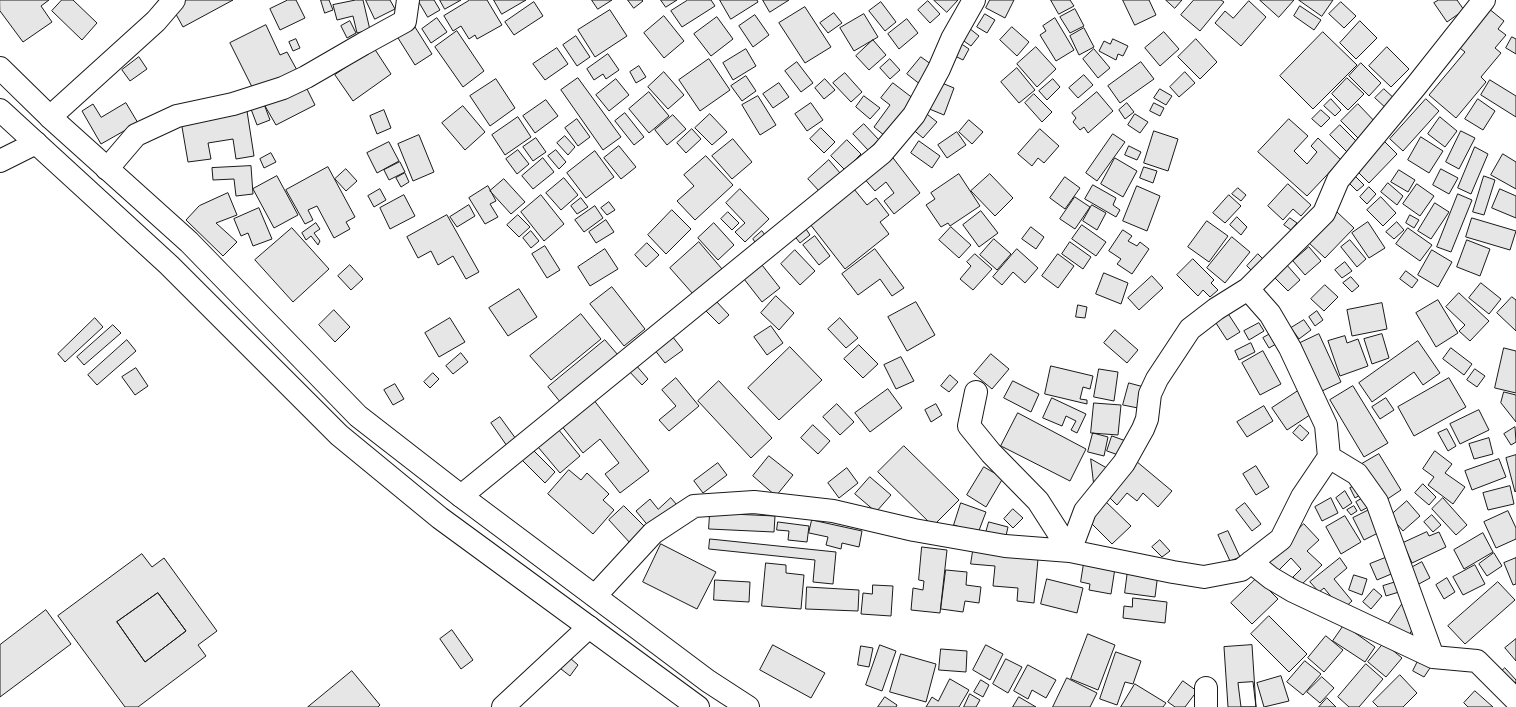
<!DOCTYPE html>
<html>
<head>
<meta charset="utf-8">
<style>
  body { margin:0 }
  canvas { display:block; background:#fff }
</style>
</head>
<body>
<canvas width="1516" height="707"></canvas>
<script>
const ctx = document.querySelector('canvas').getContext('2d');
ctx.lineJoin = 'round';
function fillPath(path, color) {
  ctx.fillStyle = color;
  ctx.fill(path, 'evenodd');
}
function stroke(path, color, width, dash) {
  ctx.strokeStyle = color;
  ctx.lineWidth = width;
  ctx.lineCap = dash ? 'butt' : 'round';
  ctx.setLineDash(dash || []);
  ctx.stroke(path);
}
const building = new Path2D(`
  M0,0H49L41,6L52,22L23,42L0,11Z
  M62,0H73L97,23L82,40L52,11Z
  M184,0H233L183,27L172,7Z
  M288,0H296L305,18L280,30L270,9Z
  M321,0H329L333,10L325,13Z
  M356,0H363L370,30L357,33L353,16L337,20L333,5Z
  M366,0H390L395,9L375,19Z
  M418,0H434L440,10L428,17Z
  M440,0H461L445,9Z
  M470,0H487L502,25L477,39L475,35L469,39L461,26L453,31L444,16Z
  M494,0H526L502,14Z
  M592,0H612L598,9Z
  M628,0H642L643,1L634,8Z
  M661,0H677L666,7Z
  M688,0H711L715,6L682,27L671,11Z
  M720,0H757L758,2L731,19Z
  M763,0H789L770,12Z
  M934,0H958L947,12Z
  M990,0H1014L1005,18L986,8Z
  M1051,0H1070L1074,6L1059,14Z
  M1123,0H1149L1156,15L1135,25Z
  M1166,0H1182L1175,8Z
  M1194,0H1221L1224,2L1200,31L1181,15Z
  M1260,0H1294L1279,17Z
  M1299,0H1333L1322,16Z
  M1439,0H1457L1464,10L1447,22L1434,3Z
  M928,1L940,14L930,23L918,10Z
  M1249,1L1266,17L1241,46L1215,23L1225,11L1233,18Z
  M534,2L543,16L514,35L505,22Z
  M881,2L896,22L885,31L869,11Z
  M1341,2L1356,16L1344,28L1329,14Z
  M1300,6L1321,20L1314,30L1294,16Z
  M805,7L831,47L805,63L779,23Z
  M1488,8L1504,21L1498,29L1506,35L1495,48L1501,53L1481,77L1486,82L1456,118L1429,95L1465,52L1456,45Z
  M1075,9L1084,26L1070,33L1060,17Z
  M610,10L627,36L595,57L578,30Z
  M834,13L842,23L828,33L820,23Z
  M864,14L878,37L854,51L840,28Z
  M985,14L995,20L987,33L977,27Z
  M755,15L769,35L753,47L739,26Z
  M664,16L684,41L664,58L644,33Z
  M717,17L733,39L711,56L694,34Z
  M437,18L447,32L431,43L422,29Z
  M1055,18L1074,50L1056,61L1040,35L1046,31L1043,26Z
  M907,19L918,33L899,49L888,34Z
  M350,21L356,33L347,38L341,26Z
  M1360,21L1377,38L1356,59L1340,43Z
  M266,25L280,55L287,52L298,72L255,93L230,43Z
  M415,27L432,54L415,65L398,38Z
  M1012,27L1029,42L1017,56L1000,40Z
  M969,28L979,36L971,46L961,39Z
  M1084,28L1094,47L1079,55L1070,36Z
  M457,31L484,71L463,87L435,47Z
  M1164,32L1179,49L1160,66L1145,48Z
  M1323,32L1357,65L1313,109L1280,76Z
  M576,36L590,57L577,66L563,45Z
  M1512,37L1516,39V54L1506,48Z
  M296,39L300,48L293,51L289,42Z
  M1113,39L1128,46L1123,56L1118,54L1116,60L1099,51L1104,41L1110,44Z
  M1196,39L1217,62L1200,79L1178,57Z
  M873,40L886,55L869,70L856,56Z
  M960,43L969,49L963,60L953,55Z
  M1036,47L1056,69L1037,87L1017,64Z
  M1387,47L1409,69L1391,87L1369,66Z
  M374,48L391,74L353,101L335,75Z
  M557,48L568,64L545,80L533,64Z
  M746,49L756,66L733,80L723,63Z
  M1094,49L1110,68L1098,78L1083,59Z
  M608,54L619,70L606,79L603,74L594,80L587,69Z
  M139,57L147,69L130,81L122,70Z
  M921,57L935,67L921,85L907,74Z
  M709,59L730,90L700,111L679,80Z
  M890,59L900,70L890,79L880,68Z
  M797,62L813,83L801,92L785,71Z
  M1141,62L1154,79L1120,103L1108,86Z
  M1361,63L1381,83L1369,96L1349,76Z
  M639,66L646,77L636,83L630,72Z
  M1017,68L1035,90L1019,103L1001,82Z
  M664,72L684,95L668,109L648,87Z
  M1185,72L1195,83L1179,97L1170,87Z
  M845,73L862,92L851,102L833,83Z
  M1084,75L1093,85L1078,98L1069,88Z
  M746,76L756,91L742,101L731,86Z
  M578,78L621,137L603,150L561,90Z
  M1347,78L1364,94L1348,110L1332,94Z
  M496,79L515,108L490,126L470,96Z
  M616,79L629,95L609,111L596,95Z
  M825,79L835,90L824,99L815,88Z
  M1053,79L1060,87L1047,100L1039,91Z
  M1490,80L1516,96V117L1481,95Z
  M937,81L954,88L944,115L927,108Z
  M779,83L789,97L773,108L763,94Z
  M893,83L914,99L885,136L874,127L890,105L881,98Z
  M305,85L315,105L276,125L265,106Z
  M1160,89L1172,96L1166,105L1154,98Z
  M1384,89L1397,101L1388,110L1375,98Z
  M649,92L669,116L649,133L629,109Z
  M1097,92L1113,111L1088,133L1084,127L1080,130L1073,122L1076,118L1072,113Z
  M1034,94L1052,112L1042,122L1025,103Z
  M758,96L776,125L760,135L742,105Z
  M864,96L880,108L870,119L856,107Z
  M1331,99L1341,110L1335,116L1324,106Z
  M1426,99L1439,111L1403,151L1390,139Z
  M1478,99L1495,111L1483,130L1465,119Z
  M546,100L558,116L535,133L523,116Z
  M126,103L138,123L101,144L82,111L93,104L101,117Z
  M811,103L823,120L807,131L795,114Z
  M1127,103L1134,112L1125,119L1119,110Z
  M1154,103L1164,108L1160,116L1150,111Z
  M264,104L270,120L257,125L251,109Z
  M1358,104L1378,125L1361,141L1341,121Z
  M463,106L485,132L465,150L442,123Z
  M384,110L391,128L377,134L370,116Z
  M1321,110L1330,118L1321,127L1312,119Z
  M247,111L254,156L236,159L233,139L208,143L211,159L188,162L181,121Z
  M923,111L937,122L923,138L910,127Z
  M625,113L644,137L634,145L615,121Z
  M710,114L727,132L712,145L695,128Z
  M1135,114L1148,122L1140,133L1128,125Z
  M673,115L686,129L667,145L655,130Z
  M518,117L531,137L505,155L492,135Z
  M1440,117L1457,131L1445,147L1428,134Z
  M577,119L590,137L578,146L565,128Z
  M1289,119L1308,136L1294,151L1307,164L1317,152L1311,146L1318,138L1341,160L1307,196L1258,152Z
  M969,120L983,132L972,144L959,132Z
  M864,124L879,140L868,150L853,134Z
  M1340,125L1357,142L1347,152L1330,135Z
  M821,128L835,142L824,153L810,139Z
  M692,129L701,139L686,153L677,143Z
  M1040,129L1059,146L1044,163L1038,158L1032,166L1018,154Z
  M1154,131L1178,139L1168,171L1144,163Z
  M1461,131L1475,138L1459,169L1446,162Z
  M957,132L966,145L947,158L938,145Z
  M1113,134L1125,142L1097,181L1086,173Z
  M419,135L434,172L413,181L398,144Z
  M565,136L575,147L568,155L557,143Z
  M1421,137L1443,151L1429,173L1408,160Z
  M536,138L546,152L533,161L523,147Z
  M733,139L752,162L732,179L712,156Z
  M1382,139L1397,154L1369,183L1354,168Z
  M847,140L861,154L845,170L831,156Z
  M919,141L940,156L932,168L911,153Z
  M389,142L399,161L377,173L367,153Z
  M619,146L636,167L621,179L604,158Z
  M1129,146L1141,152L1137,160L1125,155Z
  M1475,147L1488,154L1471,194L1458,188Z
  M518,150L529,164L517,174L506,159Z
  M556,150L566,162L559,169L548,156Z
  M595,151L614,177L586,198L567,173Z
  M271,153L276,162L264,168L260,159Z
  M890,154L920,193L894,214L884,201L894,193L886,182L875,191L862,176Z
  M1503,154L1516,162V189L1491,175Z
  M706,156L733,185L695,220L677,201L694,186L684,175Z
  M543,158L554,172L533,189L522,176Z
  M1115,158L1137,171L1123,197L1101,184Z
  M829,160L840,173L820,192L808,179Z
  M400,162L405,172L389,180L384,170Z
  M251,166L253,194L236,196L234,179L213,180L212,168Z
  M328,167L355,217L346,222L350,229L334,238L317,206L308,210L313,220L305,224L286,190Z
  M1144,167L1157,171L1153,183L1140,178Z
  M346,169L357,181L346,191L335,179Z
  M1441,169L1458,178L1449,194L1433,185Z
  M1399,170L1415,180L1408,192L1391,182Z
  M405,173L409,182L401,187L396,178Z
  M959,174L980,206L950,226L948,223L941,227L926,205L935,199L931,193Z
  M990,174L1013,198L995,216L971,191Z
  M1354,175L1364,185L1357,191L1348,182Z
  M277,176L298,215L274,228L253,189Z
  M1484,176L1495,180L1484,215L1473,212Z
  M1065,177L1080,188L1065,209L1050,198Z
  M564,178L578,195L561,210L546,193Z
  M504,179L525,202L511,214L490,191Z
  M1388,183L1403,196L1397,205L1381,192Z
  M1288,184L1311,205L1301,216L1293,209L1283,220L1268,206Z
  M1417,184L1434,196L1420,216L1403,204Z
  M1093,185L1116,198L1113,205L1120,210L1116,217L1085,199Z
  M488,186L496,201L490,204L498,217L485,224L469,198Z
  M1137,186L1160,196L1147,231L1123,221Z
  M1369,187L1376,194L1367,204L1360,197Z
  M1238,188L1246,195L1241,201L1232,194Z
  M380,189L386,200L374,207L368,196Z
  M740,189L769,219L745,242L735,232L745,223L726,203Z
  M854,189L867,205L876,198L889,215L880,222L889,234L845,269L810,224Z
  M1500,189L1516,196V218L1492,208Z
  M228,193L237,215L216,223L237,242L223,256L186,220L199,206Z
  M1458,194L1472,200L1451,252L1437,247Z
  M404,195L415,216L390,229L380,208Z
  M541,195L564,224L544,241L521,212Z
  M1229,195L1241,206L1225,223L1213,213Z
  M1075,197L1090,207L1075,229L1060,219Z
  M1381,197L1396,213L1383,226L1367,210Z
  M581,198L588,207L577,214L571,206Z
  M609,202L615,210L607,215L601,208Z
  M1435,203L1449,212L1431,239L1418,231Z
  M469,205L475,216L457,227L450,217Z
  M1092,205L1106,213L1097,230L1083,221Z
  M595,206L603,218L584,232L575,220Z
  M259,208L272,239L253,246L248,233L241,236L234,219Z
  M672,210L691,229L666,254L648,235Z
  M981,211L998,233L979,247L963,225Z
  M728,212L739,223L732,230L721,219Z
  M1337,212L1354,228L1325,258L1308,242Z
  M447,215L479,272L466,279L453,256L438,265L431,251L418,258L407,237Z
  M518,215L530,227L519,237L507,225Z
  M1410,215L1419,220L1414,228L1406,223Z
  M1237,217L1247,227L1241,235L1230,225Z
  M1290,218L1297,223L1291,230L1284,225Z
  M1472,218L1516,231L1510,250L1466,237Z
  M606,220L614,232L596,243L589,232Z
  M1207,221L1228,236L1209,262L1188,247Z
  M1368,222L1385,248L1369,258L1352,233Z
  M1397,222L1404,230L1394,239L1386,232Z
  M316,223L320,229L314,233L320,241L318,245L311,236L306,240L302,233Z
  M714,223L734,245L718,260L698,238Z
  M1082,225L1106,242L1096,256L1072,239Z
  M804,226L810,235L800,243L793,234Z
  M951,227L971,245L959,258L939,240Z
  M1031,227L1044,237L1036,249L1022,239Z
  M292,228L329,269L293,302L255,260Z
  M1408,228L1432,245L1420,261L1396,244Z
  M1123,230L1132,236L1128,241L1137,246L1140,242L1149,249L1132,274L1117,264L1121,259L1109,251Z
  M531,231L539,241L531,248L523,238Z
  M762,231L768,239L758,247L753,239Z
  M815,236L830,256L819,265L803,245Z
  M1232,237L1250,252L1225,283L1207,268Z
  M994,239L1011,254L997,270L980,255Z
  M1350,240L1366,259L1357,267L1341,247Z
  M1467,240L1490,249L1480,276L1457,267Z
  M699,242L722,269L693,294L670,268Z
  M1070,242L1091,257L1083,269L1062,254Z
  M647,243L659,255L646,267L635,255Z
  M545,246L560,270L547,278L532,254Z
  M1309,247L1321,261L1305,275L1293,261Z
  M605,249L618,269L590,286L578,267Z
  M875,249L904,288L892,296L880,279L858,295L842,274Z
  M1017,249L1038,268L1025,283L1013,272L1002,285L993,277Z
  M795,250L815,271L800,285L781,264Z
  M1432,250L1452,262L1438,287L1418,275Z
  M975,254L992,269L973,290L960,279L971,266L967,262Z
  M1058,254L1074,266L1058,288L1042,276Z
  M1258,254L1264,260L1253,272L1247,266Z
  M1193,259L1214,280L1211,283L1218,290L1210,297L1203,290L1198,296L1177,275Z
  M1345,262L1352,271L1342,278L1335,270Z
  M1286,264L1300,280L1288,291L1273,276Z
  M350,265L363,279L351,290L338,276Z
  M762,265L780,288L762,302L744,279Z
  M1406,271L1418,280L1412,288L1400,279Z
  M1104,273L1128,283L1121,304L1096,294Z
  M1152,276L1163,288L1139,310L1128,298Z
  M1351,277L1359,286L1352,292L1343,283Z
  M1481,283L1501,299L1489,314L1469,298Z
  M1325,285L1338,297L1324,311L1311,299Z
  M612,287L645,329L624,346L590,304Z
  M519,289L537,317L508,336L489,308Z
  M1459,293L1489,321L1470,341L1459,331L1465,325L1446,307Z
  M776,296L794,313L779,330L761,313Z
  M1512,297L1516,300V331L1497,313Z
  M1438,300L1458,333L1436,347L1416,313Z
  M716,301L729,315L719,324L705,310Z
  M916,302L935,335L907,351L888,317Z
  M1382,303L1387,329L1352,336L1347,310Z
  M1078,305L1087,307L1085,318L1076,317Z
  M334,310L350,327L335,342L319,325Z
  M1317,311L1323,320L1315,326L1309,317Z
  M1227,312L1240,332L1227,340L1214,320Z
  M581,314L601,339L551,380L530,356Z
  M95,318L103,327L65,362L58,354Z
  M450,318L465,342L439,357L425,333Z
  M840,318L858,338L846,348L828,329Z
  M1304,320L1311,330L1299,339L1291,328Z
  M1259,323L1264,331L1249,340L1244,331Z
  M113,325L121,333L84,365L77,357Z
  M771,326L783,343L767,355L754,337Z
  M1115,330L1138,350L1127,363L1104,343Z
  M1270,334L1276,344L1269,348L1263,338Z
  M1319,334L1341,382L1322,391L1300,343Z
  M1382,334L1389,358L1372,364L1364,339Z
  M672,336L683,350L665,363L654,349Z
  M1345,336L1347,343L1358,339L1368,366L1340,376L1328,341Z
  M127,340L136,351L97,385L88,375Z
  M605,340L618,355L561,403L548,387Z
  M1418,341L1440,373L1423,385L1414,372L1372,402L1359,383Z
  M1251,343L1255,352L1239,360L1235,351Z
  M859,345L878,364L863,378L844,359Z
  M790,347L822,380L779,420L748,388Z
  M1451,348L1472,364L1464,375L1443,359Z
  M1504,348L1516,351V393L1495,388Z
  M1263,351L1281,384L1260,395L1242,363Z
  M461,353L468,362L453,374L446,366Z
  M991,354L1009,369L992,389L974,374Z
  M901,357L914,381L896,389L884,365Z
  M635,364L648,379L642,385L628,370Z
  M1051,366L1093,376L1090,389L1083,387L1080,399L1087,400V404L1045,394Z
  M136,368L148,386L135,395L122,377Z
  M1099,369L1118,372L1114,401L1094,397Z
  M1475,369L1485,376L1477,387L1467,380Z
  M433,373L439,379L430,388L424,382Z
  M950,375L958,382L949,392L941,386Z
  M676,378L699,406L669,431L659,420L676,406L662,390Z
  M1449,378L1466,407L1414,436L1398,407Z
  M719,381L772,438L751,458L698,401Z
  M1013,381L1039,394L1031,412L1004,398Z
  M1129,383L1144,387L1138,408L1123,405Z
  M395,384L404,399L393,405L384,390Z
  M1353,386L1388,443L1364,457L1330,400Z
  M888,389L902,408L870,432L855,413Z
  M1301,389L1316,411L1287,430L1272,408Z
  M1504,392L1516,395V422L1501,403Z
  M1052,398L1086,414L1077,433L1071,430L1076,421L1066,416L1062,426L1043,418Z
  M1386,398L1394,410L1380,419L1372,407Z
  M593,399L649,471L620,493L605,474L619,463L600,439L583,453L561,425Z
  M1094,403L1121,405L1118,435L1091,433Z
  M837,404L854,422L840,435L823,417Z
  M936,404L942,415L931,422L925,410Z
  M1264,406L1273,421L1247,437L1237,422Z
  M1479,410L1489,430L1460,444L1450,424Z
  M1018,413L1086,449L1070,481L1001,446Z
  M500,417L516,439L507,446L491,423Z
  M813,425L830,441L818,454L801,438Z
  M1300,425L1309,433L1302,441L1293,433Z
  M1515,427L1516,442L1511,445L1504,434Z
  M558,429L580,456L560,473L538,447Z
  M1447,429L1456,446L1448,451L1438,433Z
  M1093,433L1108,437L1104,456L1088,452Z
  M1112,436L1126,441L1121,456L1107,451Z
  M1489,438L1493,454L1474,459L1469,444Z
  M904,446L959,500L933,526L878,472Z
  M532,449L555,472L545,483L522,460Z
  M1435,451L1452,464L1445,473L1465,487L1453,504L1428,485L1434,477L1423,469Z
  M1379,454L1401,490L1383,502L1360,465Z
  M1516,455V491L1515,492L1506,458Z
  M769,456L793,475L776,496L753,476Z
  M1091,459L1112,471L1094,484Z
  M1499,459L1506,477L1472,490L1465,471Z
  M1136,461L1172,491L1158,507L1143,493L1137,501L1127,493L1117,505L1107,495Z
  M718,463L727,475L703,493L694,481Z
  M1256,466L1269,487L1256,495L1243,474Z
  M984,467L1003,478L986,507L967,495Z
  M847,468L858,483L839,498L828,483Z
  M569,470L581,480L587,473L609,494L603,500L614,510L593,534L548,494Z
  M870,477L891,495L876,512L855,494Z
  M1423,484L1436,497L1429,505L1415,493Z
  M1357,485L1362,494L1355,498L1350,488Z
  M1510,486L1514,504L1488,510L1483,493Z
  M1345,491L1352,503L1343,509L1336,498Z
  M671,498L677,505L650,528L636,511L650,499L658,509Z
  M1331,498L1338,513L1322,521L1315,507Z
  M1363,498L1368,507L1361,511L1356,502Z
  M1443,498L1467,525L1456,535L1432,509Z
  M1105,501L1131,526L1112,544L1087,519Z
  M1407,501L1420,516L1403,531L1390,516Z
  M961,503L986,512L978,533L954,525Z
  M1245,503L1261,524L1252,531L1236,510Z
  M624,506L647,529L631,544L609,520Z
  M1354,506L1357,511L1351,515L1347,510Z
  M1013,509L1023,518L1013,528L1004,519Z
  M1371,509L1382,531L1364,540L1353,518Z
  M1508,511L1516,528V539L1496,548L1484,522Z
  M710,513L775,516L774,532L709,529Z
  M1432,515L1441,525L1433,532L1424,522Z
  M1345,516L1361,542L1341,554L1326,527Z
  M812,520L862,531L859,547L842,543L841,549L826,545L828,537L809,533Z
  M778,522L809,526L807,542L788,540L789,531L777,530Z
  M989,522L1008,527L1005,540L985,536Z
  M1304,524L1319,540L1307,551L1322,565L1301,585L1293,577L1301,569L1291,558L1275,574L1264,563Z
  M1228,531L1240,557L1230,561L1218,535Z
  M1427,532L1429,536L1439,532L1446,547L1412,563L1403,543Z
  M1483,533L1493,552L1464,569L1454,550Z
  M710,539L836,552L833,584L813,582L815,560L709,549Z
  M1160,540L1170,551L1162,557L1152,547Z
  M661,544L716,572L697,609L643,582Z
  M922,547L947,550L940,613L911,610L913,588L923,590L924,581L919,580Z
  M973,551L1038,559L1034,603L1017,601L1018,588L993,586L995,566L971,564Z
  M1494,553L1502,566L1487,576L1479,564Z
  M142,554L152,567L164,558L217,631L198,645L206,656L138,707H125L58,616ZM158,593L186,631L145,662L117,622Z
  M1390,556L1396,572L1377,580L1370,564Z
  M1340,558L1347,568L1334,579L1352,601L1342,610L1324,588L1319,592L1310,582Z
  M1516,558V584L1513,585L1504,563Z
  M1422,562L1430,578L1417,585L1409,569Z
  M766,563L786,565V573L804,575L801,609L762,606Z
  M1084,563L1115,568L1111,594L1089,590L1090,584L1081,582Z
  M1475,565L1485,584L1463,595L1453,577Z
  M946,570L967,572L966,585L981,587L979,603L965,601L963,612L941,609Z
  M1128,570L1158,573L1155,597L1125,593Z
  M1354,575L1367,579L1362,595L1349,590Z
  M1257,578L1278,599L1252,624L1231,603Z
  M1447,578L1455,592L1444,599L1436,585Z
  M1047,579L1083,588L1077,613L1041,604Z
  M715,580L750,582L749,602L714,600Z
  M1396,582L1399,592L1386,596L1383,586Z
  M1498,582L1515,600L1465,644L1448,626Z
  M873,585L893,586L891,616L861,614L863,593L872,594Z
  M807,587L859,590L858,611L806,609Z
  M1374,589L1382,596L1371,609L1363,602Z
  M158,593L186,631L145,662L117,622Z
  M1133,598L1167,602L1165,623L1123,618L1124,606L1132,607Z
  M1405,600L1424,613L1406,639L1387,626Z
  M46,610L71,644L0,697V645Z
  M1269,616L1307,654L1289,672L1251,634Z
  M1344,625L1375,647L1365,662L1333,641Z
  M452,630L473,660L461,669L440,639Z
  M1088,634L1115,645L1098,690L1071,679Z
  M1326,636L1343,650L1324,672L1308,658Z
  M1516,639V661L1505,648Z
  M1384,643L1402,658L1386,677L1368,662Z
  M773,645L825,673L811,698L760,670Z
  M880,645L896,651L882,691L866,685Z
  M986,645L1003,654L990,680L973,670Z
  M1252,645L1256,707H1228L1224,647Z
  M861,646L873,648L869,667L858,665Z
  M941,649L967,651L966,672L939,670Z
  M1116,652L1141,661L1133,684L1125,682L1117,705L1100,699Z
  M901,654L936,664L926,702L890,692Z
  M570,658L578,665L570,676L561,669Z
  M1006,659L1022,667L1008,693L993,684Z
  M1305,661L1321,674L1303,695L1287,682Z
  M1418,661L1430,668L1424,677L1413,671Z
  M1366,664L1383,679L1359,707H1349L1338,697Z
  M1028,665L1056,680L1046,698L1032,690L1028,699L1014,691Z
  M1505,668L1516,680V682L1508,689L1497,676Z
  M352,671L380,705L378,707H308Z
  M1400,675L1417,693L1403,707H1378L1373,702Z
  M1281,676L1289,701L1264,707L1257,683Z
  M1322,677L1334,688L1320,703L1307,692Z
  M1067,678L1097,693L1090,707H1053Z
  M950,679L969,690L959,707H926L932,697L938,701Z
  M981,680L989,685L983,697L974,692Z
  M1183,681L1197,691L1185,707H1175L1168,702Z
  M1253,682L1256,707H1241L1238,683Z
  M1135,684L1166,703L1163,707H1121Z
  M1475,691L1493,707H1468L1464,703Z
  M970,694L980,700L976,707H964Z
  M885,697L897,705L896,707H878Z
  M1019,697L1036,707H1013Z
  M1327,698L1336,707H1319Z`);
const minor = new Path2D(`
  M50,117L156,21L174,0
  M0,161L36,143
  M107,169L136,135L177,116L233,104L283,88L306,77L363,44L405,21L408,0
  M976,392L969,426L991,453L1038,501L1070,551
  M1329,457L1357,474L1377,502L1433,657
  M461,496L882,153L914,115L939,69L952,39L974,0
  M1070,551L1085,511L1124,463L1143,429L1147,419L1150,394L1157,379L1190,329L1216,309L1248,289L1324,213L1338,180L1416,86L1484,0
  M1251,562L1271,578L1293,591L1433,657L1477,661L1516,700
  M595,596L653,533L694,506L754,502L833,511L914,530L1005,546L1070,551L1173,572L1204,577L1241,570L1281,539L1302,497L1329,457L1326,425L1290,348L1270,314L1248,289
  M503,707L589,627
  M1206,707V688`);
const major = new Path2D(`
  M0,68L50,117L189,242L358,416L461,496L636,627L708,681L748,707
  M0,110L169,265L339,435L440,518L698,707`);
fillPath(building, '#e6e6e6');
stroke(building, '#1a1a1a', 1);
stroke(minor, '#1a1a1a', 24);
stroke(major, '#1a1a1a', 24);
stroke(minor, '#fff', 22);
stroke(major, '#fff', 22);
</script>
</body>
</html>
